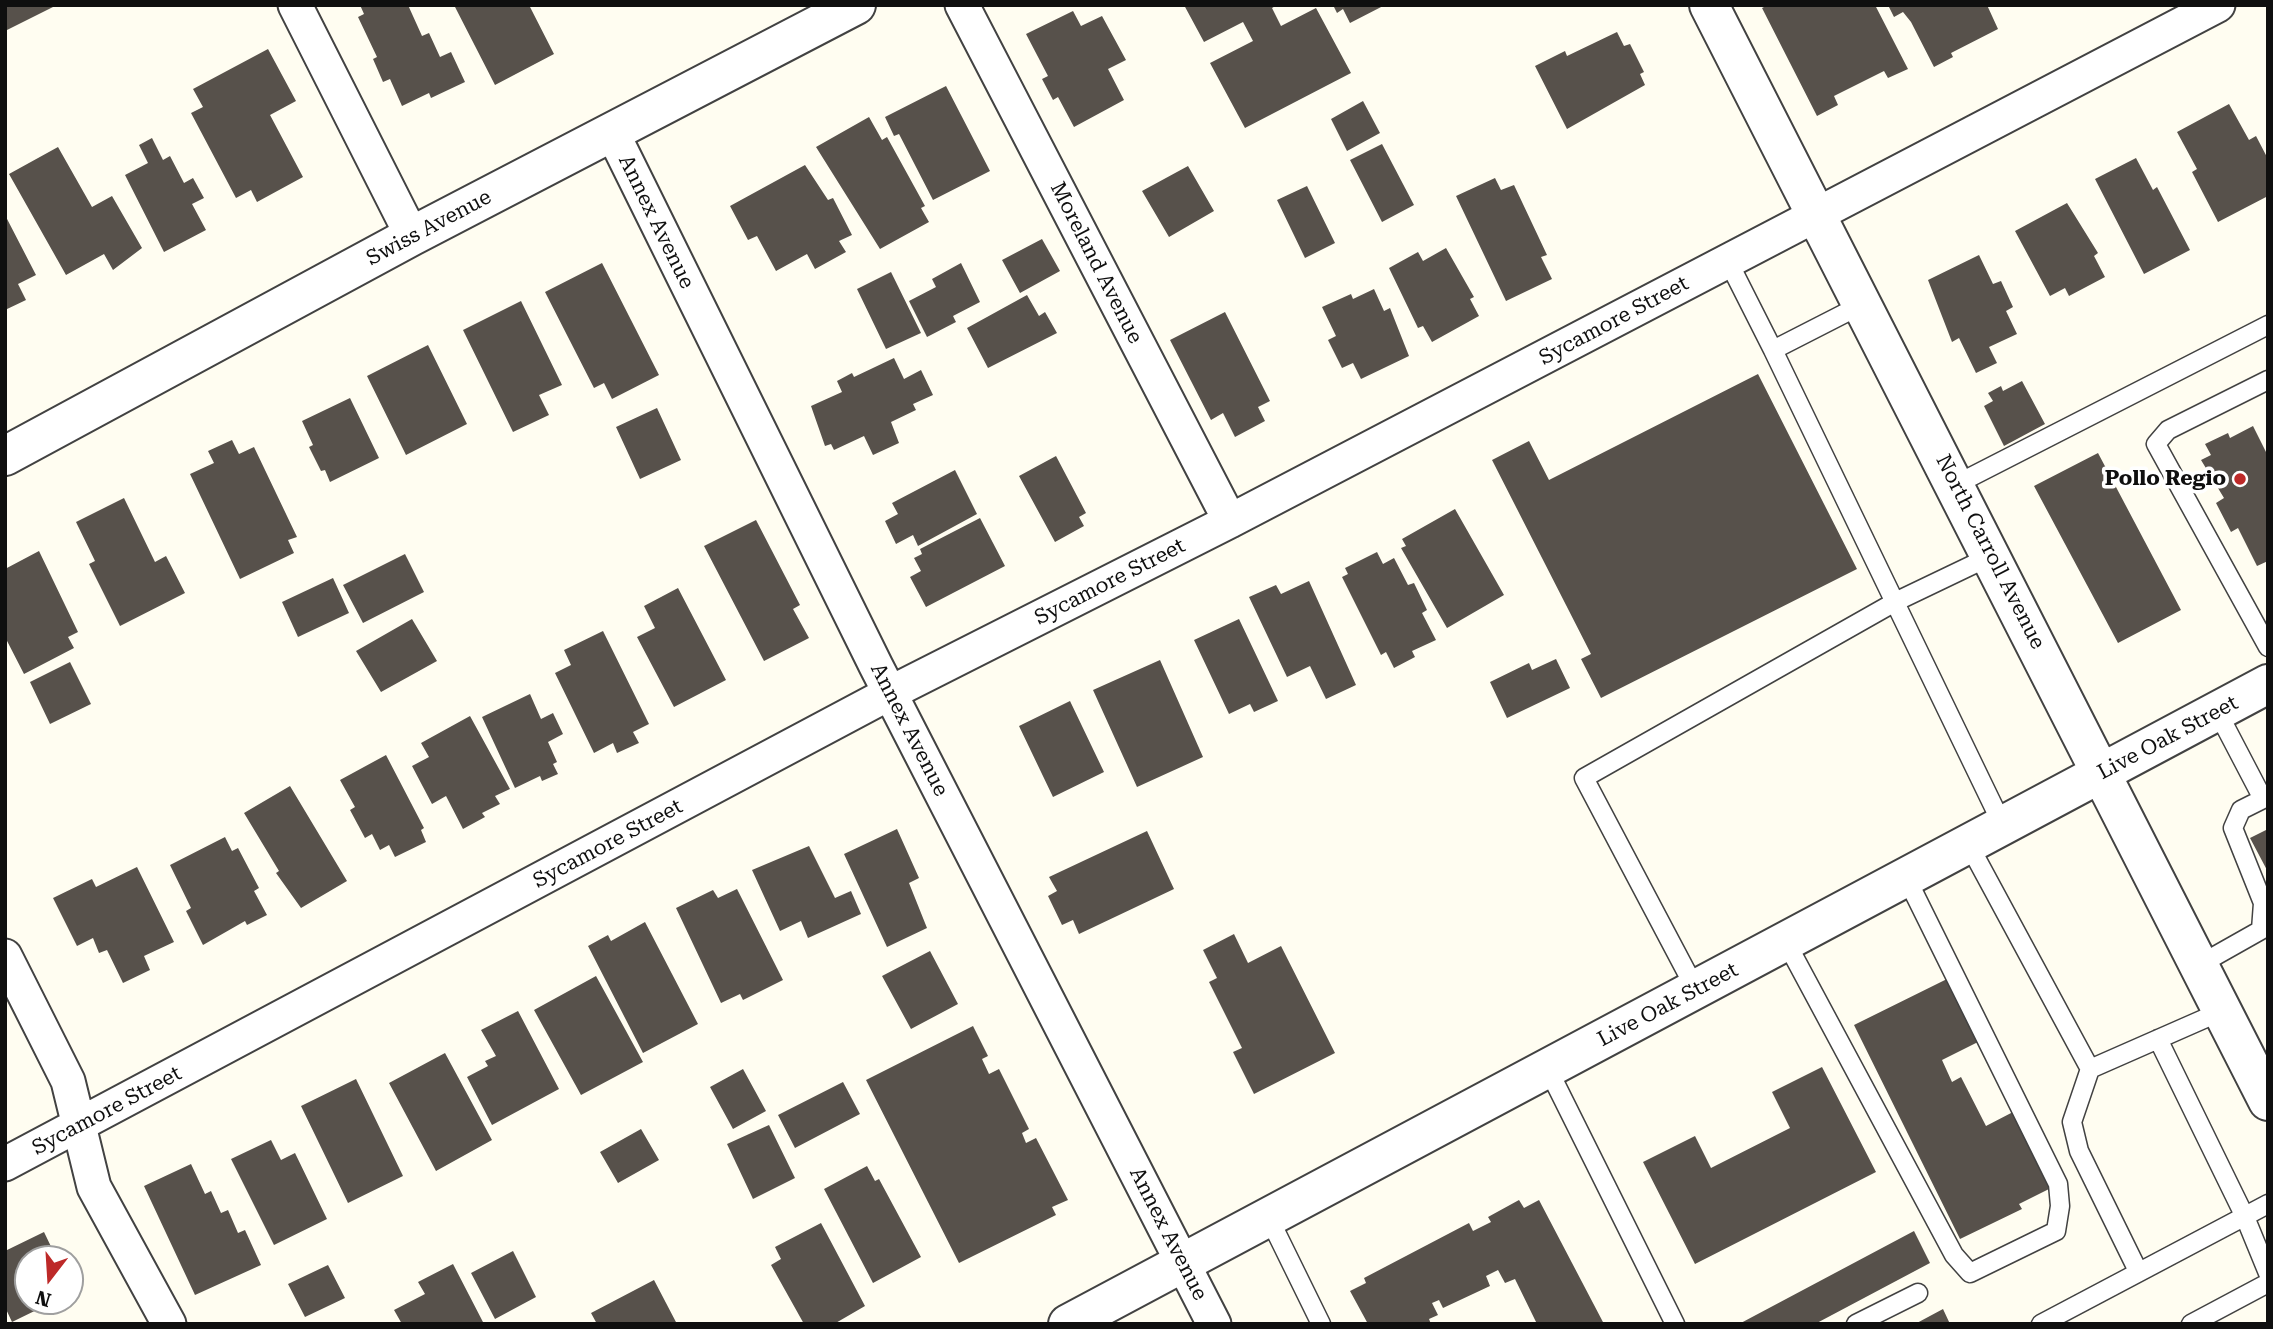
<!DOCTYPE html>
<html>
<head>
<meta charset="utf-8">
<style>
  body { margin:0 }
  #map { position:relative; width:2273px; height:1329px; overflow:hidden; background:#fffdf1; font-family:"Roboto Serif",serif }
  canvas { display:block }
  .frame { position:absolute; inset:0; border:7px solid #0f0f0f; pointer-events:none }
  .north { position:absolute; left:14px; top:1245px; width:70px; height:70px; box-sizing:border-box; background:#fff; border:2px solid #9f9f9f; border-radius:50%; rotate:197deg; font-size:19px; font-weight:700; line-height:28px; text-align:center; color:#0f0f0f }
  .north::after { content:''; display:block; margin:auto; width:24px; height:32px; background:#bd2928; clip-path:polygon(50% 0,100% 100%,50% 72%,0 100%) }
</style>
</head>
<body>
<div id="map">
<canvas width="2273" height="1329"></canvas>
<div class="frame"></div>
<div class="north">N</div>
</div>
<script>
const ctx = document.querySelector('canvas').getContext('2d');
ctx.lineJoin = 'round';
function fillPath(path, color) {
  ctx.fillStyle = color;
  ctx.fill(path, 'evenodd');
}
function stroke(path, color, width, dash) {
  ctx.strokeStyle = color;
  ctx.lineWidth = width;
  ctx.lineCap = dash ? 'butt' : 'round';
  ctx.setLineDash(dash || []);
  ctx.stroke(path);
}
function drawText(font, color, halo, rows, align = 'center') {
  ctx.font = font + ' "Roboto Serif",serif';
  ctx.lineWidth = 7;
  ctx.setLineDash([]);
  ctx.textBaseline = 'middle';
  ctx.strokeStyle = halo;
  ctx.fillStyle = color;
  for (const [text, x, y, turn = 0] of rows) {
    ctx.save();
    ctx.translate(x, y);
    ctx.rotate((+turn || 0) * Math.PI / 180);
    ctx.textAlign = isNaN(turn) ? turn : align;
    if (halo) ctx.strokeText(text, 0, 0);
    ctx.fillText(text, 0, 0);
    ctx.restore();
  }
}
const building = new Path2D(`
  M5,5H57L5,31Z
  M360,5H408L422,36L429,33L440,57L451,52L465,82L431,98L429,93L402,106L390,79L383,82L373,59L377,57L358,17L364,14Z
  M454,5H529L554,54L495,85Z
  M1184,5H1277L1272,8L1281,26L1316,8L1351,73L1245,128L1210,63L1253,41L1243,22L1204,42Z
  M1333,5H1385L1350,23L1343,9L1337,13Z
  M1768,5H1875L1908,69L1888,78L1884,71L1834,96L1838,105L1817,116L1762,8Z
  M1888,5H1987L1998,29L1951,53L1953,57L1934,67L1911,22L1903,12L1894,17Z
  M1073,11L1081,26L1102,16L1126,60L1108,69L1124,100L1074,127L1058,97L1053,100L1042,79L1048,76L1026,34Z
  M1617,32L1624,46L1630,44L1644,72L1640,74L1645,85L1567,129L1535,66L1565,51L1567,56Z
  M268,49L296,101L270,115L303,177L257,202L251,190L236,198L191,113L203,107L193,89Z
  M946,86L990,171L933,200L899,134L894,136L885,117Z
  M1363,101L1380,133L1347,151L1331,119Z
  M2229,104L2249,140L2256,136L2268,159V196L2218,222L2192,172L2197,169L2177,132Z
  M869,117L882,140L887,137L925,206L921,208L929,222L880,249L816,147Z
  M152,138L163,160L170,156L184,183L193,178L204,198L192,204L206,230L164,252L125,175L148,163L139,145Z
  M1382,144L1414,205L1382,222L1350,160Z
  M58,147L92,207L112,196L142,248L113,270L104,254L66,275L9,174Z
  M2136,158L2153,190L2157,187L2190,250L2144,274L2095,179Z
  M805,165L828,200L833,198L852,235L839,241L846,252L815,269L807,254L776,271L757,236L748,240L730,206Z
  M1188,166L1214,211L1169,237L1142,191Z
  M1495,178L1501,190L1514,185L1547,255L1541,257L1552,279L1506,301L1456,196Z
  M1307,186L1335,243L1305,258L1277,200Z
  M2067,203L2098,253L2094,256L2105,277L2069,296L2065,288L2050,296L2015,231Z
  M5,215L36,275L18,284L26,300L5,310Z
  M1042,239L1060,271L1020,293L1002,260Z
  M1446,248L1474,297L1470,299L1479,316L1432,342L1423,326L1418,328L1389,268L1418,252L1423,261Z
  M1979,255L1993,284L2001,281L2013,307L2006,311L2017,334L1989,347L1997,363L1976,373L1959,338L1952,342L1928,280Z
  M602,263L659,375L612,399L604,383L594,388L545,292Z
  M961,263L980,302L953,316L956,322L927,337L909,301L936,287L932,279Z
  M891,272L921,333L886,349L857,289Z
  M1374,289L1384,311L1390,308L1409,356L1361,379L1353,363L1342,368L1328,340L1336,336L1322,307L1351,294L1353,299Z
  M1027,295L1039,316L1045,312L1057,333L988,368L967,328Z
  M521,301L562,385L539,395L549,415L513,432L463,330Z
  M1225,312L1270,401L1258,407L1265,421L1235,437L1223,413L1211,420L1170,340Z
  M428,345L467,424L406,455L367,376Z
  M894,358L904,379L921,370L933,395L913,404L916,410L891,422L899,443L873,455L864,436L834,450L831,444L825,446L811,406L842,392L837,381L852,373L854,377Z
  M1758,374L1857,569L1601,698L1581,659L1591,654L1492,460L1529,441L1549,480Z
  M2022,381L2045,424L2004,446L1984,406L1993,401L1988,393L2001,386L2003,391Z
  M350,398L379,458L330,482L325,470L321,471L309,447L313,445L302,421Z
  M657,408L681,460L640,479L616,427Z
  M2253,426L2268,456V561L2257,566L2238,528L2231,532L2216,503L2224,498L2201,460L2211,455L2205,444L2228,433L2230,438Z
  M232,440L239,454L254,447L297,537L288,540L294,553L240,579L190,474L214,463L208,451Z
  M2098,453L2181,610L2118,643L2034,486Z
  M1056,456L1086,513L1079,517L1084,526L1055,542L1019,476Z
  M955,470L977,514L918,546L913,535L896,544L885,521L898,514L892,503Z
  M124,498L155,562L166,556L185,593L120,626L89,564L95,561L76,522Z
  M1455,509L1504,595L1447,628L1401,548L1406,546L1402,539Z
  M980,518L1005,566L926,607L910,577L921,571L914,558L922,554L920,549Z
  M756,520L800,605L793,609L809,638L764,661L704,546Z
  M39,551L78,632L68,637L74,648L24,674L5,637V569Z
  M1377,552L1383,564L1394,558L1408,585L1414,583L1427,610L1422,613L1436,640L1412,651L1415,657L1394,668L1386,652L1381,655L1342,577L1348,574L1345,568Z
  M405,554L424,592L363,623L343,585Z
  M333,578L349,613L298,637L282,602Z
  M1309,581L1356,685L1326,699L1310,666L1287,677L1249,597L1276,585L1281,594Z
  M678,588L726,680L674,707L637,637L655,628L644,606Z
  M412,619L437,661L381,692L356,651Z
  M1239,619L1278,701L1254,712L1250,704L1229,714L1194,640Z
  M603,631L649,724L633,732L639,743L617,753L613,743L594,753L555,673L571,665L564,650Z
  M1556,659L1570,688L1507,718L1490,682L1529,663L1532,670Z
  M1160,660L1203,757L1137,787L1093,690Z
  M70,662L91,704L50,724L30,682Z
  M530,694L541,719L553,713L563,734L548,742L557,762L553,764L558,774L542,781L540,776L515,788L482,717Z
  M1070,701L1104,772L1053,797L1019,726Z
  M470,716L510,789L495,796L500,804L482,813L485,817L463,829L446,796L432,804L412,766L429,757L421,743Z
  M386,755L424,828L421,830L426,842L395,857L389,845L380,850L372,834L365,838L350,810L355,807L340,780Z
  M290,786L347,881L301,908L276,873L279,871L244,813Z
  M897,829L919,878L909,883L927,928L887,947L844,854Z
  M2268,829V872L2250,838Z
  M1147,831L1174,889L1079,934L1073,920L1062,925L1048,896L1057,891L1049,877Z
  M225,837L232,851L238,848L259,888L254,891L267,915L247,925L245,921L203,945L186,911L191,908L170,865Z
  M809,846L835,898L851,891L861,914L808,938L801,921L780,931L752,870Z
  M137,867L174,942L144,956L150,970L123,983L107,950L99,953L93,938L77,946L53,898L92,879L96,887Z
  M737,889L783,980L743,1000L740,994L721,1003L676,908L713,890L718,898Z
  M645,922L698,1024L643,1053L588,946L608,935L611,941Z
  M1234,934L1248,963L1281,946L1335,1053L1254,1094L1233,1052L1242,1048L1209,982L1217,978L1203,950Z
  M930,951L958,1004L911,1029L882,976Z
  M596,976L643,1062L581,1095L534,1010Z
  M1947,979L1978,1042L1942,1060L1952,1082L1961,1077L1986,1126L2013,1112L2051,1188L2019,1204L2022,1209L1960,1239L1854,1025Z
  M518,1011L559,1089L492,1125L467,1077L488,1066L485,1061L496,1056L481,1030Z
  M973,1026L988,1056L982,1059L989,1074L999,1069L1029,1129L1022,1133L1026,1143L1036,1138L1068,1200L1052,1207L1056,1215L959,1263L866,1080Z
  M445,1053L492,1140L436,1171L389,1083Z
  M1822,1067L1876,1172L1695,1264L1643,1162L1695,1136L1711,1168L1790,1128L1772,1092Z
  M743,1069L766,1111L733,1129L710,1087Z
  M356,1079L403,1176L348,1203L301,1106Z
  M843,1082L860,1114L795,1148L778,1115Z
  M769,1125L795,1178L753,1199L727,1144Z
  M641,1129L659,1160L618,1183L600,1152Z
  M271,1140L281,1160L295,1153L327,1219L274,1245L231,1159Z
  M191,1164L205,1194L211,1191L221,1213L228,1210L238,1233L245,1230L261,1265L195,1295L144,1186Z
  M867,1166L875,1181L879,1179L921,1257L873,1283L824,1189Z
  M1519,1200L1524,1208L1539,1200L1604,1324H1537L1515,1279L1505,1283L1498,1270L1486,1276L1490,1286L1443,1308L1439,1300L1432,1303L1438,1315L1429,1319L1431,1324H1368L1350,1291L1366,1283L1364,1278L1469,1223L1473,1231L1491,1222L1488,1217Z
  M821,1223L865,1306L834,1324H804L771,1265L781,1259L775,1247Z
  M1914,1231L1930,1263L1815,1324H1739Z
  M44,1232L57,1259H28V1301H55L12,1322L5,1307V1251Z
  M513,1251L536,1297L495,1319L471,1273Z
  M453,1264L484,1324H402L394,1310L425,1294L418,1282Z
  M328,1265L345,1298L305,1317L288,1284Z
  M654,1280L677,1324H597L591,1313Z
  M1943,1309L1950,1324H1915Z`);
const service = new Path2D(`
  M1728,261L1773,350
  M1863,304L1773,350L2003,826
  M2268,380L2168,430L2156,444L2268,647
  M1955,485L2268,325
  M2217,711L2263,799L2268,796
  M1969,845L2090,1069L2222,1011
  M1786,942L1954,1255L1970,1273L2056,1231L2060,1206L2058,1184L1907,879
  M2199,965L2261,930L2263,903L2233,828L2241,810L2263,799
  M1696,990L1584,778L1895,602L1991,556
  M2158,1039L2245,1217L2268,1273
  M1548,1069L1675,1324
  M2090,1069L2072,1122L2079,1151L2138,1271
  M1269,1218L1321,1324
  M1856,1324L1918,1293
  M2041,1324L2268,1204
  M2191,1324L2268,1283`);
const minor = new Path2D(`
  M295,5L412,236
  M962,5L1230,521
  M612,132L876,666L1214,1324
  M5,956L68,1081L94,1187L169,1324
  M5,1164L890,693L1230,521L2218,5`);
const tertiary = new Path2D(`
  M1709,5L2268,1101
  M5,456L412,236L856,5
  M1068,1324L2268,684`);
const markers = [
  [2240,479,7,"#bd2928"]
];
const streetNames = [
  ["Annex Avenue",656,222,64],
  ["Swiss Avenue",429,228,-28],
  ["Moreland Avenue",1096,263,63],
  ["Sycamore Street",1614,321,-28],
  ["North Carroll Avenue",1990,552,63],
  ["Sycamore Street",1110,582,-27],
  ["Annex Avenue",909,730,63],
  ["Live Oak Street",2168,738,-28],
  ["Sycamore Street",608,844,-28],
  ["Live Oak Street",1668,1005,-28],
  ["Sycamore Street",107,1111,-28],
  ["Annex Avenue",1168,1234,63]
];
const poiNames = [
  ["Pollo Regio",2226,479]
];
fillPath(building, '#57514b');
stroke(service, '#424242', 21);
stroke(minor, '#424242', 37);
stroke(tertiary, '#424242', 42);
stroke(service, '#fff', 18);
stroke(minor, '#fff', 33);
stroke(tertiary, '#fff', 38);
for (const [x, y, r, color] of markers) {
  const dot = new Path2D();
  dot.arc(x, y, r, 0, 2 * Math.PI);
  ctx.fillStyle = color;
  ctx.fill(dot);
  stroke(dot, '#fff', 2.5);
}
drawText('21px', '#0f0f0f', '#fff', streetNames);
drawText('bold 21px', '#0f0f0f', '#fff', poiNames, 'right');
</script>
</body>
</html>
